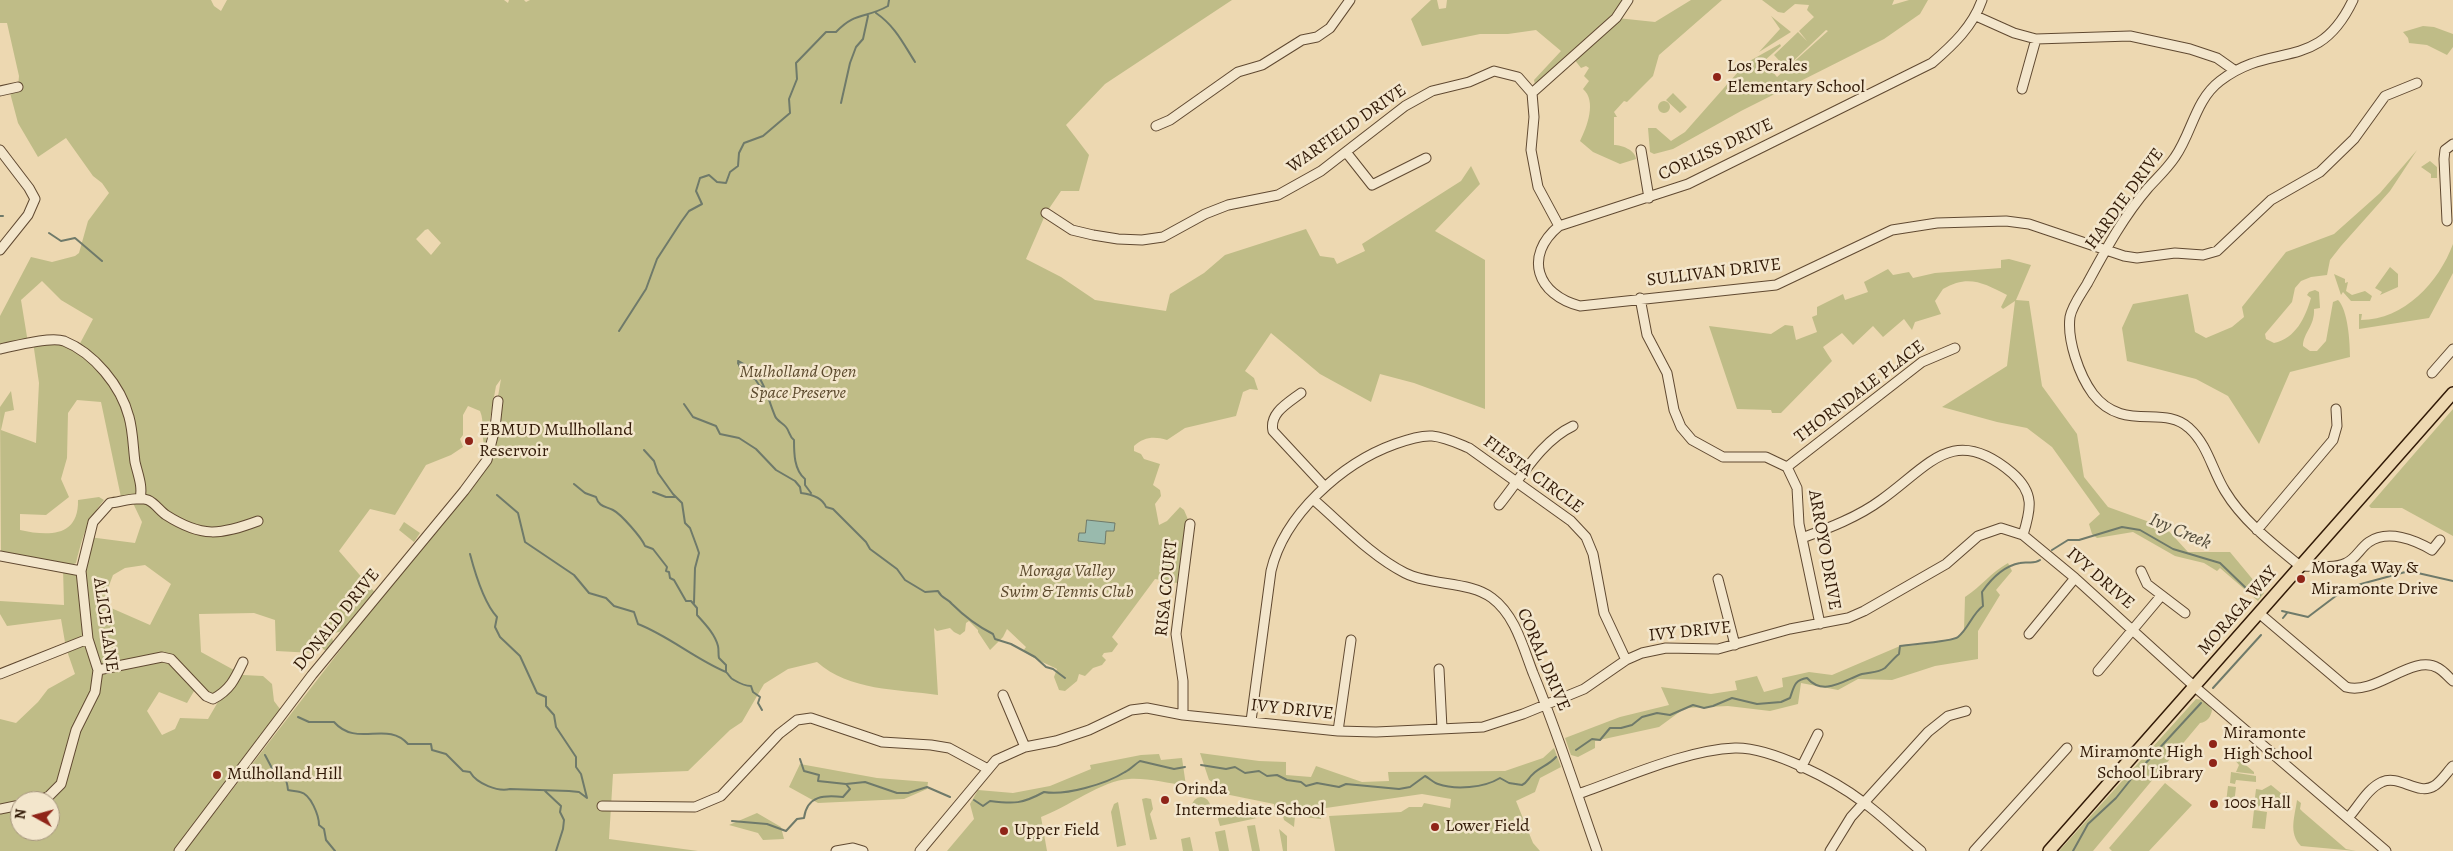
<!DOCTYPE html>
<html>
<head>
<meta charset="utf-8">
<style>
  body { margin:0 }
  #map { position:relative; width:2453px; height:851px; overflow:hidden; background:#edd8b1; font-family:Alegreya,serif }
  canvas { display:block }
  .north { position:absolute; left:10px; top:791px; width:50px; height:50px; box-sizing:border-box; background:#f3e6cc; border:1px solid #a5947d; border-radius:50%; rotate:277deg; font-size:14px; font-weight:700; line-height:20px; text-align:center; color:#311906 }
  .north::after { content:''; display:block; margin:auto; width:18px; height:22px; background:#8f2418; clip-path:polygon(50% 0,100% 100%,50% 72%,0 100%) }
</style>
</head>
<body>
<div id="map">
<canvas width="2453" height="851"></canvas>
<div class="north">N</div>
</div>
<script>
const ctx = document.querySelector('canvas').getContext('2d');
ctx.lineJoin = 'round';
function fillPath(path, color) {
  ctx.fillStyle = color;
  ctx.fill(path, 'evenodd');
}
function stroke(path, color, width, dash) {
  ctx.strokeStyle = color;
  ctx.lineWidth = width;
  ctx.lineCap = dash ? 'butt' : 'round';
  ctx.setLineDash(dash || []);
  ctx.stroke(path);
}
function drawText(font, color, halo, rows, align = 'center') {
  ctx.font = font + ' Alegreya,serif';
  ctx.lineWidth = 5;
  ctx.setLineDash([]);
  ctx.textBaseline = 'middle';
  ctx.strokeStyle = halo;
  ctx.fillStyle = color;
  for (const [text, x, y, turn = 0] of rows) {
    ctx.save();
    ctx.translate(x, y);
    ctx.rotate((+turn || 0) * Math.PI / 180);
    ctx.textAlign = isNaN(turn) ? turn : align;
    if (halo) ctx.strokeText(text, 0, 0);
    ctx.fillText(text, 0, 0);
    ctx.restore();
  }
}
const green = new Path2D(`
  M0,0H211L214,6L221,11L227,0H504L508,3L509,0H524L526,2L530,0H1232L1105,84L1066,125L1089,155L1079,191H1061L1046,213L1026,259L1061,277L1095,300L1166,311L1170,294L1204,273L1225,255L1306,229L1320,256L1334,258L1337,264L1365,251L1362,244L1461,181L1471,166L1480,184L1435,231L1485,260V409L1414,383L1380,374L1371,402L1320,374L1271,333L1245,371L1254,378L1258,390L1250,389L1243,392L1236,416L1185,428L1167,440C1154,436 1144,437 1134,446V451L1141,454L1144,459L1160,464L1153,485L1160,490L1161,496L1155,504L1159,525L1167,521L1180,507L1184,510L1190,524L1187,553L1181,554L1177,583L1155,579L1112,637L1118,644L1112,652L1104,653L1102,656L1106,660L1102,665L1093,668L1085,676L1079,674L1077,681L1065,691L1059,690L1054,677L1057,669C1045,663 1034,659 1023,651L1026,647L1007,629L1003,637L990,650L978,632V630L969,621L966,623L965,631L960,635L954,632L950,628L937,631L934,628L938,695C898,689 849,691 817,662L788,669L764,684L742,722L730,730L688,771L613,774L609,839L698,851H185L487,460L501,379L496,386L485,447C480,433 485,422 480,411L468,406L463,415V435L460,439L463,447L451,455L426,465L395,515L370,509L339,551L378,596L350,629L331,634L335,648L330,654L319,646L314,653L276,651L275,620L254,613L199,614L201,652L243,675L263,676L272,684L274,701L283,713L179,851H0V719L16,723L38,702L48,689L75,674L66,648L61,619L7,626L0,614V601L64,605L63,568L81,571L89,537L135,543L142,522L132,501L122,502L101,402L77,400L68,413L67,458L61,479L69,497L46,515L20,514V530C47,536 79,538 78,500L99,497L104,500C86,522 83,536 76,563L72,565L1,554L0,407L11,391L14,410L5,412L1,430L36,443L39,383L33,342L62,340L77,349L93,319L61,300L42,281L21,300L28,343L0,349V316L31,257L52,262L75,256L79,253L88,221L109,193L102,183L93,176L66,138L38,157L18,123L9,89L18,87L19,76L7,23H0ZM428,229L441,243L431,255L416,239L425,230ZM145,565L171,584L150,625L102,604L113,575L125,568ZM197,686L213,699L222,695L208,719L180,718L175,729L162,735L147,711L159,692L187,703ZM20,801H50V831H20Z
  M1431,0H1437L1439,9L1446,8L1447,0H1628L1617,18L1655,22L1691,0H1722L1659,55L1653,76L1627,102L1624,101L1614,112L1617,117H1614V145C1622,145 1635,150 1636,159L1620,164L1593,152L1580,141C1587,127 1597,101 1583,89L1589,81L1584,76L1589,68L1586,66L1581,68L1574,59L1536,90L1534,80L1561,51L1536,30L1508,34H1480L1422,46L1411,19Z
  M1762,0H1894L1892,5L1909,0H1928L1920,14L1884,39L1741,111L1673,149L1654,154L1650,152L1648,128H1656L1671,141L1685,132L1746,63L1780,44L1781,46L1764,61L1777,77L1828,31L1826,30L1786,68L1774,55L1798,32L1807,41L1799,31L1814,17L1807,10L1809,5L1795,4L1784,13L1778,12Z
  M1771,16L1791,32L1759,52L1780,29Z
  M2423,26L2434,27L2453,34V47L2447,55L2427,45L2409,43L2408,38L2403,32Z
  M1673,93L1687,107L1680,113L1666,100Z
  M1658 107a6 6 0 1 1 12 0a6 6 0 1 1-12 0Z
  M2417,150L2390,191L2341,246L2330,260L2327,275L2311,277L2301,281L2295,288L2292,302L2265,334L2266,339L2274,343C2296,338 2305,318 2311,298L2307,295L2309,292L2315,290L2319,292L2320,308L2314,309C2315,326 2303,333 2303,346L2310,351H2317L2326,341L2333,302L2338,300C2348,310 2350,342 2350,357L2290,372L2259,444L2228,396L2196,379L2127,361L2122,328L2133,304L2188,294L2195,332L2206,338L2232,327L2244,317L2242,307L2286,252L2334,234L2380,193Z
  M2430,161L2437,167V178H2431V174L2421,167Z
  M2453,244V273L2429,318L2359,329V314H2362L2361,320C2404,320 2439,282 2453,244Z
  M2009,259L2031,265L2016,300L2029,301L2042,386L2077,434L2084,477L2108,507L2166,528L2188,552H2230L2264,593L2258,601L2220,568L2217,571L2204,563L2175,556L2133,532L2097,538L2092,534L2089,524L2100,514L2052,447L2027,428L1997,422L1942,407L2007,366L2015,301L2003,309L2001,307L2007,295C1984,283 1968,274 1943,289L1935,301L1941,314L1915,322L1912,330L1904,319L1883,337L1873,326L1853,345L1842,333L1823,347L1832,361L1781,413H1772L1771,410L1737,409L1709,326L1771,334L1785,325L1793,326L1796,340L1817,332L1812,317L1817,315V307L1843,294L1845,300L1868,292L1864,282L1888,269L1893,275L1909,272L1913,278L1935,273L2001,268V260Z
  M2390,267L2398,274V287L2380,295L2382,292L2375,288Z
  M2334,274L2345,279V283L2348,282L2346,291L2352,295L2365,291L2372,296L2370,301H2351L2343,292L2341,295Z
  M2453,409V536L2402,508H2371L2369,506Z
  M404,522L420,533L414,542L399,530Z
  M2008,563L2012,571L1996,590L2000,595L1978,631V659L1935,666L1892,680L1858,679L1838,690L1801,683L1798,704L1770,711L1728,706L1685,708L1659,727L1595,741V748L1578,757L1571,755L1565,738L1620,717L1669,705L1661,687L1711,694L1737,690L1735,681L1757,676L1764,692L1783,687L1782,678L1809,672L1832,675L1900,646H1910L1957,638L1964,630L1965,597C1982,586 1990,573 2008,563Z
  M2196,699L2204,700L2212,710C2211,717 2207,722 2200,723L2093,851H2059Z
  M1554,748L1561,767L1540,778L1535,792L1516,801L1533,843L1540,851H1335L1329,816L1401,812L1409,807H1422L1424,803L1450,808L1451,799L1422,794L1326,808L1274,807V804L1225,794L1218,785L1209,780L1200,753L1259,761L1286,762V775L1311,777L1316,766L1362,782L1389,781L1388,772L1505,771L1543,758Z
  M1159,754L1161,760L1182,758L1186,786C1167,783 1148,778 1129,779C1103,780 1066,808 1041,817L1047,851H947L974,819L970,804L978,790L1013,793L1050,786L1091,769L1090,765L1141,755Z
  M2234,755L2254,772V774L2236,772L2239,765L2233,758Z
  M800,764L877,778L928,782L927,789L904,799L818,803L789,787Z
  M2231,772L2256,776V782L2236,780L2235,784L2230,783Z
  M2165,783L2192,805L2149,851H2112L2109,848Z
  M2271,785L2282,794L2287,792L2285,808L2254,806L2256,789L2262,790Z
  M2228,786L2236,787L2234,804L2226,803Z
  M1192 806a9 9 0 1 1 18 0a9 9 0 1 1-18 0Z
  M1146,798L1151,799L1153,809L1150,814L1157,839L1150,840L1142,799Z
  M2297,800L2301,803L2300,809L2303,812L2346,849L2356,851L2301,846C2288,833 2295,816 2297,800Z
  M1118,802L1126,845L1117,847L1111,812L1114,804Z
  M2254,810L2267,812L2265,829L2252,828Z
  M1222,811L1257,818L1220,826L1218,819Z
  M1282,812L1321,816V819L1295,816L1294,827L1284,820Z
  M757,813L781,827L784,839L763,840L758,833L729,825Z
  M1255,825L1260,851H1252L1247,826Z
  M1279,829L1287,836V851H1283Z
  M1225,830L1229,851H1219L1215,832Z
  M1190,837L1193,851H1183L1181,839Z`);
const water = new Path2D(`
  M1087,520L1115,523L1114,531H1106L1105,544L1078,541L1079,533H1085Z`);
const stream = new Path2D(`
  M876,13C895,26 903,43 915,62
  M841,103L850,63L856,47L863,39L868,16
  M0,216H3
  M49,233L61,241L75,238L102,261
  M619,331L646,289L657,259L681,222L689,211L702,204L696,191L700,178L709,175L717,182L726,183L730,172L738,166L739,153L744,143L763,136L790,113L789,99L797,79L796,63L826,32H836C856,11 865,19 888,6L889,0
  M738,361C766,375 764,390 775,416C777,421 783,423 786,427C790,432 789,436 794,440C794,453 794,470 805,479V485L811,493
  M738,363L744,375L755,379L759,385L764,388
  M684,404L693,417L716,426L720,434L739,438L756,449L776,470L795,481L800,487L801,493C810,494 822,497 826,507L833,509L866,542L870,549L897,569L905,580L925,592L938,591C942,599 947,598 952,604C964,616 977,626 993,634L995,639L1011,644L1035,657L1046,667L1053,669L1065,678
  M644,450L654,461L658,473L673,494L682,503L685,523L690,528L697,547L699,553L695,568L694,603
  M574,484L585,493L596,497C599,507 605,506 613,510C621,514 642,538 645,546L653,549L667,567L666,571L669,572L670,578L674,580L686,601H691L697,608V615C705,624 715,634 718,646C719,650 718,654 719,658L726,665V672
  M653,492L666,497H675
  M497,495L518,513L525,542L574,575L589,593L606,598L614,606L634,612L638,624C669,636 695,659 726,672C729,674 730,679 734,680C739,683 745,686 751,686L753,692L760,697L758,703L762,710
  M2052,550L2068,540H2079L2122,527L2140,530L2173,549L2220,563L2247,589L2260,595
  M470,554C475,573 485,604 497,617L495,627L500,637L520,656L537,693L546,697V706L554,715L556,727L576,757V767L581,774L587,798
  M2282,611L2308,617L2341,592L2361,584L2409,571L2453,581
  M2283,618L2287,613
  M2213,688L2261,635
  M298,717L309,722H334C357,748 387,720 408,744H431L432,750L446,754L463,771L470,772C477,784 498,792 510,789L569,791L579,792L587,798
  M1576,750L1592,739L1600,740L1610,728H1621L1632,725L1642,717L1657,713L1670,715L1693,705L1704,708L1713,706L1732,698L1757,704L1781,702L1790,698C1794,687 1794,680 1807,678C1824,697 1844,680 1862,674C1870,672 1878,673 1885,668C1890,663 1894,658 1899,654L1900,646C1910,644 1952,642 1958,637C1969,628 1972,614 1983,606L1982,592C1991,579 2004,566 2020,563C2028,561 2033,565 2040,560
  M265,755L274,772C284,775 287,779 288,790C292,791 296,791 300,792C311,794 319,816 319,825L324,829L326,840L335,851
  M800,759L804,771L819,775L818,781L846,784L865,782L897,793H908L927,787L950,797
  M1201,765L1226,769L1235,767L1245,773L1259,771L1267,776L1277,775L1287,780L1301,782L1306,786L1317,783L1339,787L1346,784L1399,789L1410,787L1425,776C1429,778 1434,783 1438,784C1455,790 1484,788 1500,778L1509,783L1522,785C1528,782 1528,778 1533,774C1540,767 1549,765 1556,757
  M545,791L561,806L560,812L564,820L563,829L556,851
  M974,800L983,806L990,801C1014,804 1022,804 1044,792C1065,796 1106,784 1125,772C1131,769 1135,764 1140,761L1174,769L1185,767
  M732,821L767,824L786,831L797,819L804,818C807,795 825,795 843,797L850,789L846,784
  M2073,851L2088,824L2116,798L2132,778L2201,703`);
const minor = new Path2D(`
  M1982,0C1973,26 1953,45 1932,63L1688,184L1559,226C1523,256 1537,295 1580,306L1776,285L1892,230L1937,223L2006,221L2029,224L2124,256L2137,258L2175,253L2203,255L2217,251L2271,200L2320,172L2354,139L2385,96L2417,83
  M2353,0C2318,74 2273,40 2220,81C2195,100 2192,133 2175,157C2167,169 2157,178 2148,188C2123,217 2105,251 2087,284C2081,294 2072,306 2070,317C2067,340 2079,375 2093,394C2123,433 2164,404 2189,428C2208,445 2212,470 2225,491C2243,521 2273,544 2300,566C2314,566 2333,569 2346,563C2356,559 2360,548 2369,542C2388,529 2415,540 2432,550L2440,540
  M1976,16L2014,33L2036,39L2130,36L2190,49L2217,58L2234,70
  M2022,89L2036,39
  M0,91L18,87
  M1532,93L1616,18L1628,0
  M1156,126L1170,120L1238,72L1262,65L1302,40L1317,37L1330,28L1350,0
  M0,150L29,188L35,199L28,215L0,250
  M1641,150L1649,198
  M1346,152L1372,185L1426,158
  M1046,213L1072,230L1093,235L1118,239L1142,240L1163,237L1205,214L1228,205L1278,195L1321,171L1405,106L1432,91L1469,82L1494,71L1518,77L1532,93L1534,117L1531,150L1538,187L1559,226
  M2447,221L2444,159L2445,150L2453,144
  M1640,298L1647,335L1667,373L1674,410L1681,427L1692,440L1723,457H1766L1787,467L1797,488L1799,524L1820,624
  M0,349C15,346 50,336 64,341C94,353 121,386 129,417C133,431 133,447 135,462C138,475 143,486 140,499
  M2432,373L2453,349
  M1301,393C1288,403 1269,413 1273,431L1325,487
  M1787,467L1922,362L1955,348
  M1314,500C1342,524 1371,556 1405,573C1431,586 1470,581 1492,598C1515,615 1523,647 1533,673C1557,731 1576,791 1597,851
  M1499,505C1521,478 1541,441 1573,426
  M2257,530L2333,440L2337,426L2336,409
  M1802,538C1829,528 1858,517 1881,500C1929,466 1953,423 2012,473C2035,493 2031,509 2023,535
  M0,556L81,571
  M2141,571L2147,584L2185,613
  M1718,579L1735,645
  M2260,614L2346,687C2375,696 2413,653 2438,668C2444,671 2448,677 2453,681
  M2029,634L2075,578
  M1439,669L1442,728
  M98,670L162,657L171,659L206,696L213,699C230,690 235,679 243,662
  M2098,671L2161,596
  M0,674L88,639
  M1003,695L1025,747
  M1183,715V681L1176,634L1190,524
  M1251,721L1271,571C1284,515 1342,463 1395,444C1406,440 1420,435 1432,436C1445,437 1457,443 1469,448L1571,521L1586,537L1593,554L1604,613L1626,660
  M1338,731L1351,640
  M1801,768L1818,734
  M1578,794C1625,778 1685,750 1735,748C1771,747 1834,780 1863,802C1883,816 1901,835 1921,851
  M37,801L49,796L61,784L76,730L95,692L98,670L88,639L81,571L93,522L110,503C120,502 139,496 148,500C155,503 160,511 166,515C202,538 220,535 258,521
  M602,806L695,807L721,796L779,734L797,720L811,718L882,742L931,745L949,748L986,768
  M0,809L20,805
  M2348,818C2358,807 2368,788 2382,782C2399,774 2418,796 2434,786C2441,782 2447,772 2453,766
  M179,851L312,675L464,491L487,460L495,428L498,401
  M836,851L853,848L863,851
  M920,851L996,760L1025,747L1056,741L1089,730L1131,710L1147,708L1183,715L1338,731L1376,732L1483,727L1523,714L1584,689L1626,660L1642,653L1666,648L1718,649L1790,629L1848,618L1864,611L1946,564L1978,536L2001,528L2023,535L2075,578L2195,687L2386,851
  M1830,851L1851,817L1928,732L1948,716L1966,711
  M1974,851L2067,748`);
const major = new Path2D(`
  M2049,851L2453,393`);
const markers = [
  [1717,77,5,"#8f2418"],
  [469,441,5,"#8f2418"],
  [2301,579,5,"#8f2418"],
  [2213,744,5,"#8f2418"],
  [2213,763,5,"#8f2418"],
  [217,775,5,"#8f2418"],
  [1165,800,5,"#8f2418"],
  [2214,804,5,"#8f2418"],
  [1435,827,5,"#8f2418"],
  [1004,831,5,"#8f2418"]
];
const poiNames = [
  ["Los Perales",1727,67],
  ["Elementary School",1727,88],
  ["EBMUD Mullholland",479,431],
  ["Reservoir",479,452],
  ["Moraga Way &",2311,569],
  ["Miramonte Drive",2311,590],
  ["Miramonte",2223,734],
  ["High School",2223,755],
  ["Miramonte High",2203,753,"right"],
  ["School Library",2203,774,"right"],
  ["Mulholland Hill",227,775],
  ["Orinda",1175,790],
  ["Intermediate School",1175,811],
  ["100s Hall",2224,804],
  ["Lower Field",1445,827],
  ["Upper Field",1014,831]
];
const streetNames = [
  ["WARFIELD DRIVE",1347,129,-35],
  ["CORLISS DRIVE",1716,150,-25],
  ["HARDIE DRIVE",2125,199,-54],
  ["SULLIVAN DRIVE",1714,273,-7],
  ["THORNDALE PLACE",1860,392,-37],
  ["FIESTA CIRCLE",1533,475,36],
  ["ARROYO DRIVE",1824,550,80],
  ["IVY DRIVE",2100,579,41],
  ["RISA COURT",1167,588,-84],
  ["MORAGA WAY",2238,611,-49],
  ["DONALD DRIVE",337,620,-51],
  ["ALICE LANE",105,625,82],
  ["IVY DRIVE",1690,632,-6],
  ["CORAL DRIVE",1543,660,67],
  ["IVY DRIVE",1292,710,6]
];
const parkNames = [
  ["Mulholland Open",798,373],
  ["Space Preserve",798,394],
  ["Moraga Valley",1067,572],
  ["Swim & Tennis Club",1067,593]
];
const waterNames = [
  ["Ivy Creek",2180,532,23]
];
fillPath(green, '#bfbc87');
fillPath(water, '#99baad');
stroke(water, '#6f7a6a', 1);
stroke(stream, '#6f7a6a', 2);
stroke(minor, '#604931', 11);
stroke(major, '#311906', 14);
stroke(minor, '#f3e6cc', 9);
stroke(major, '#edd8b1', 11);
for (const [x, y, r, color] of markers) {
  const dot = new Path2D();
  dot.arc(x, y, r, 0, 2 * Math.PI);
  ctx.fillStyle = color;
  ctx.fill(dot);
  stroke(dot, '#f3e6cc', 2);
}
drawText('18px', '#311906', '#f3e6cc', poiNames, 'left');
drawText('18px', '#311906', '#f3e6cc', streetNames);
drawText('italic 18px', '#5c4a2d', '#f3e6cc', parkNames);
drawText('italic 19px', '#504938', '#f3e6cc', waterNames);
</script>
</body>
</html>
